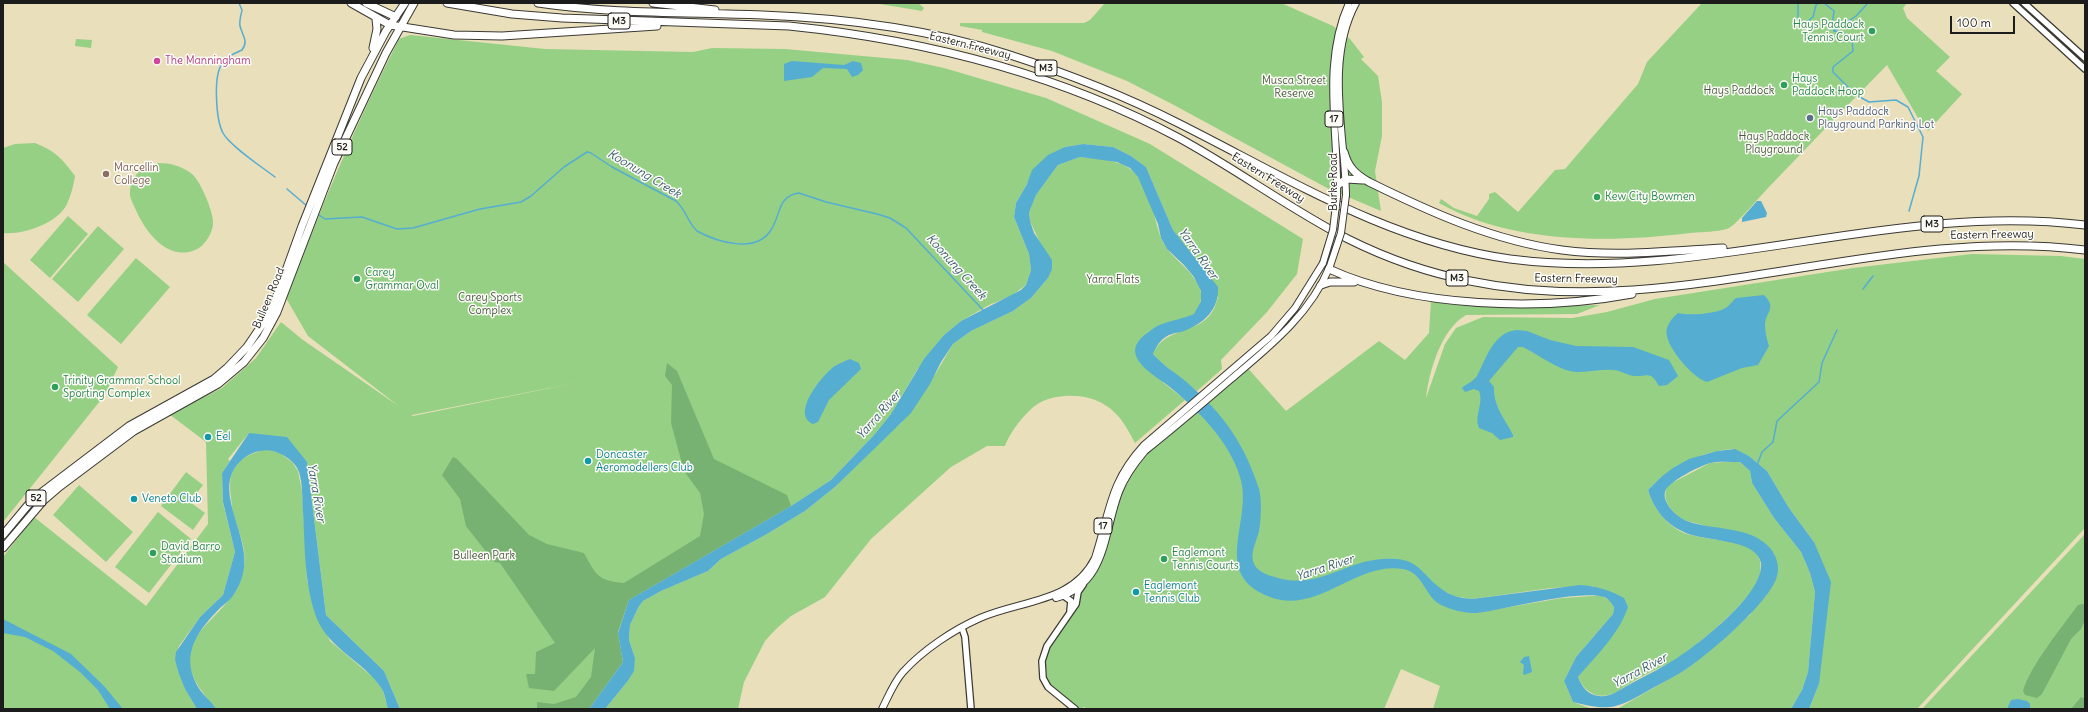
<!DOCTYPE html>
<html>
<head>
<meta charset="utf-8">
<style>
  body { margin:0 }
  #map { position:relative; width:2088px; height:712px; overflow:hidden; background:#e9dfba; font-family:Delius,sans-serif }
  canvas { display:block }
  .frame { position:absolute; inset:0; border:4px solid #1c1c1c; pointer-events:none }
  .scale { position:absolute; left:1950px; top:16px; width:65px; height:18px; box-sizing:border-box; border:2px solid #1c1c1c; border-top:0; padding-left:5px; font-size:12px; line-height:14px; white-space:nowrap; color:#1c1c1c; -webkit-text-stroke:3px #fdfcf7; paint-order:stroke }
</style>
</head>
<body>
<div id="map">
<canvas width="2088" height="712"></canvas>
<div class="frame"></div>
<div class="scale">100 m</div>
</div>
<script>
const ctx = document.querySelector('canvas').getContext('2d');
ctx.lineJoin = 'round';
function fillPath(path, color) {
  ctx.fillStyle = color;
  ctx.fill(path, 'evenodd');
}
function stroke(path, color, width, dash) {
  ctx.strokeStyle = color;
  ctx.lineWidth = width;
  ctx.lineCap = dash ? 'butt' : 'round';
  ctx.setLineDash(dash || []);
  ctx.stroke(path);
}
function drawText(font, color, halo, rows, align = 'center') {
  ctx.font = font + ' Delius,sans-serif';
  ctx.lineWidth = 3;
  ctx.setLineDash([]);
  ctx.textBaseline = 'middle';
  ctx.strokeStyle = halo;
  ctx.fillStyle = color;
  for (const [text, x, y, turn = 0] of rows) {
    ctx.save();
    ctx.translate(x, y);
    ctx.rotate((+turn || 0) * Math.PI / 180);
    ctx.textAlign = isNaN(turn) ? turn : align;
    if (halo) ctx.strokeText(text, 0, 0);
    ctx.fillText(text, 0, 0);
    ctx.restore();
  }
}
const green = new Path2D(`
  M874,3H918L924,8L922,11Z
  M1105,3H1281L1333,26L1350,39L1364,57L1361,59L1378,76L1382,102V136L1375,171L1381,211L1327,188L1172,104L1127,81L1052,51L982,32V30L960,26V23H1084L1090,20Z
  M1702,3H1907L1903,8L1907,18L1950,57L1936,71L1962,94L1928,131L1921,123L1887,65C1847,106 1808,146 1769,187C1760,196 1738,223 1729,228C1722,232 1699,232 1690,233C1610,243 1511,244 1439,203L1441,199L1454,208L1477,216L1489,199V194L1495,192L1518,212L1555,170L1565,169L1638,84L1647,62Z
  M410,35L545,49L693,52L712,48L785,49L907,60L944,68L1046,98L1150,144L1303,239L1297,274L1267,312L1221,360L1222,369L1197,391L1158,360L1153,354C1165,326 1198,335 1212,312C1215,308 1216,302 1218,297L1173,230L1146,167L1131,156L1113,147L1083,144L1065,147L1032,175L1016,203L1014,217L1029,254L1031,270L1026,285L1011,296L989,305L961,321L944,335L917,370L891,414L874,435L831,480L791,506L629,600L589,709H400L384,671L326,615L307,462L249,433L228,459L230,461L222,473L223,503L235,552L223,595L200,617L179,646L175,660L185,689L197,709H3V557L34,517L146,606L208,524L206,442L169,414L222,388L256,358L281,322L303,340L400,407L308,336L286,298C320,210 356,123 399,39ZM580,382L413,416L411,415H412Z
  M76,39L92,40L91,48L75,46Z
  M35,143C55,151 62,158 75,176C73,187 71,196 66,206C55,224 23,235 3,233V148L15,144Z
  M1080,157C1095,159 1117,159 1130,169C1150,184 1153,216 1161,238C1169,259 1194,268 1201,292C1203,300 1198,307 1194,315C1178,321 1161,323 1147,333L1143,366L1185,400L1135,443C1127,428 1120,414 1105,405C1087,393 1058,393 1039,403C1026,411 1010,432 1005,446H987L951,467L871,539L825,597L791,616L776,629L765,641L744,682L738,709H605L627,682L635,658L629,640L630,625L638,608L643,601L661,591L708,571L721,559L767,534L805,511L835,487L889,432L901,423L936,373L953,344L971,331L1013,311L1031,298L1048,278L1040,243L1030,221L1029,213L1036,195L1058,165Z
  M158,163C170,163 182,166 192,174C200,180 214,213 213,223C213,233 204,247 195,250C167,262 144,230 135,208C133,204 130,198 130,194C129,184 136,173 143,168C147,165 153,165 158,163Z
  M68,216L88,234L50,278L30,260Z
  M98,226L124,249L78,302L52,279Z
  M1972,254L2061,256L2085,259V528L1917,709H1809L1819,684L1814,542L1789,508L1767,471L1749,456L1731,449L1717,451L1702,455L1661,477L1648,490C1654,509 1666,525 1684,533C1702,540 1743,540 1754,551C1761,556 1761,566 1760,573C1756,598 1697,646 1676,659C1657,670 1635,678 1617,692C1600,700 1586,695 1578,677L1628,607L1592,586L1551,588L1472,599L1453,596L1446,592L1432,597L1474,613L1562,598L1592,596H1602L1609,600L1614,607L1613,614L1576,657L1564,681L1573,702L1592,709H1433L1440,686L1401,669L1384,709H1085V707L1079,709L1057,694L1047,678L1045,653L1078,604L1081,586L1122,487L1137,461L1156,441L1244,364L1286,411L1379,341L1405,360L1429,333L1431,301L1512,307L1600,305L1577,314L1466,315C1441,329 1429,372 1426,398L1445,344L1456,328L1483,317L1572,318L1607,312L1655,299L1853,268Z
  M136,258L170,287L121,344L87,315Z
  M3,262L118,367L104,396L3,522Z
  M267,449L280,453L292,462L298,471L302,491L307,580L312,600L330,641L375,679L383,690L388,709H216C212,703 205,697 201,690C170,644 209,627 233,595C238,589 243,574 244,567C247,549 239,533 234,516C232,511 232,504 231,498C227,467 237,457 267,449Z
  M1724,462H1740L1750,471L1752,483L1774,518L1801,552L1810,573L1815,592L1808,672L1802,690L1791,709H1617L1688,668L1750,615L1776,558C1752,547 1727,534 1702,525C1694,522 1686,522 1679,517C1669,508 1661,498 1668,485L1710,463Z
  M186,472L203,485L190,502L205,513L193,530L161,506Z
  M79,485L133,532L106,562L53,515Z
  M158,512L191,539L149,593L115,567Z
  M2085,534V709H1922Z`);
const forest = new Path2D(`
  M667,363L677,371L714,459L787,495L791,506L629,600L618,632L623,662L589,709H537V702L554,704L576,697L591,677L595,648L554,691L529,688L526,674H535L536,652L555,643L500,563L494,562L466,526L460,499L442,475L453,457L457,459L529,535L547,544L584,553C596,575 598,581 624,583L700,536L704,514L700,493L684,471L671,423L672,385L665,376Z
  M2082,604H2085V620L2081,629L2071,639L2042,694L2037,698L2025,695L2023,691C2030,666 2062,627 2078,605Z
  M2081,697L2085,699V709H2071Z`);
const water = new Path2D(`
  M792,61L844,65L853,61L861,63L863,70L858,75L852,77L847,69L823,68L812,77L784,81V64Z
  M1083,144L1113,147L1131,156L1146,167L1173,230L1218,287C1219,310 1204,323 1184,331C1180,333 1176,332 1172,334C1162,337 1157,345 1153,354C1163,366 1178,374 1190,385C1224,415 1245,445 1259,489C1262,500 1261,519 1259,531C1256,544 1246,559 1259,570C1265,575 1272,576 1278,578C1319,589 1345,561 1383,559C1422,556 1419,575 1446,592C1454,597 1463,598 1472,599L1580,585C1596,586 1610,590 1624,598L1628,607C1619,634 1596,656 1578,677C1582,687 1588,695 1599,696C1612,698 1621,688 1632,683C1647,675 1663,667 1677,658C1700,643 1764,594 1761,563C1757,538 1703,542 1684,532C1665,524 1654,509 1648,490L1661,477L1673,468L1689,459L1717,451L1735,449L1749,456L1767,471L1789,508L1814,542L1831,582L1819,684L1809,709H1791L1802,690L1808,672L1815,592L1810,573L1801,552L1774,518L1752,483L1750,471L1740,462C1730,462 1719,461 1710,463C1700,466 1667,482 1665,492C1662,503 1678,518 1687,521C1713,531 1750,525 1770,548C1776,555 1780,566 1777,576C1771,601 1710,653 1688,668C1676,676 1663,682 1651,689C1618,708 1611,712 1573,702L1564,681L1576,657L1613,614L1614,607C1611,603 1609,599 1604,597C1581,589 1505,609 1477,613C1466,614 1442,608 1434,600C1424,589 1420,572 1403,569C1356,561 1318,615 1270,597C1209,574 1254,521 1240,477C1229,440 1196,408 1166,384C1149,372 1119,354 1146,334C1151,330 1156,326 1162,324C1172,320 1183,319 1194,314L1201,301V291L1194,277L1184,265L1167,249L1161,238L1158,224L1138,177L1130,168L1117,162L1080,157L1058,165L1036,195L1029,213L1030,221L1034,233L1052,260V269L1048,278L1031,298L1013,311L971,331L953,344L941,362L930,384L911,413L835,487L805,511L767,534L721,559L708,571L661,591L643,601L638,608L630,625L629,640L635,658L634,671L627,682L605,709H589L623,662L618,633L629,600L791,506L831,480L874,435L891,414L924,359L944,335L961,321L1021,290L1026,285L1031,270L1029,254L1014,217L1016,203L1027,184L1032,170L1048,155L1065,147Z
  M1757,201H1761L1767,213L1766,217L1742,222V218Z
  M1764,295C1777,308 1766,312 1765,324C1765,331 1767,340 1769,346L1758,365L1742,368L1707,382C1693,378 1662,344 1667,328C1669,322 1673,317 1678,313C1688,316 1718,314 1727,307C1730,305 1732,301 1736,298Z
  M1517,330L1527,331L1550,340L1576,346L1633,347L1669,360L1678,376L1667,385L1659,386C1650,370 1648,377 1634,376C1627,375 1620,370 1613,370C1600,369 1581,374 1570,371C1556,368 1537,354 1523,347H1518L1489,381L1494,387C1493,406 1505,419 1513,435V437L1500,440L1492,433L1479,428C1474,415 1484,403 1479,391L1474,389L1465,392L1462,388C1466,384 1473,382 1477,376C1486,359 1493,332 1517,330Z
  M850,359L859,363L861,369L829,400L818,422L813,424C790,414 823,374 835,366C840,363 845,361 850,359Z
  M249,433L287,437L307,462L326,615L384,671L400,709H388C386,702 385,694 382,689C364,661 331,651 317,619C304,585 305,547 303,512C302,498 303,485 299,472C295,461 283,454 273,451C265,449 255,451 247,456C206,483 250,531 244,568C243,576 239,587 234,594C231,600 224,604 219,609C195,634 179,657 200,690C205,697 212,702 216,709H197L185,689L179,674L175,660L176,652L200,617L223,595L235,552L223,502L222,473Z
  M3,619L71,654L104,686L123,709H110L98,690L80,672L53,651L25,637L3,633Z
  M1529,656L1532,672L1524,675L1523,673L1524,665L1520,662L1524,657Z
  M2018,699L2027,701L2030,704V709H2007L2011,700Z`);
const stream = new Path2D(`
  M239,3L242,10C241,16 239,20 240,26C242,35 249,41 242,50C234,54 227,56 222,64C213,76 216,120 223,133C230,146 262,167 275,177
  M1798,3V19L1800,22L1804,24L1813,17L1816,5L1819,3
  M1824,3L1834,11L1832,26L1834,31L1848,35L1852,40L1853,51L1833,67V72L1856,95L1869,102L1896,100L1908,107L1923,137L1919,176L1909,211
  M1834,31L1856,16L1868,3
  M287,189L307,206
  M316,213L325,219L362,217L397,229L413,228L480,209L521,202L531,196L564,167L587,152L591,153L612,167L676,201C686,210 688,223 697,231C717,242 756,254 771,230C781,215 777,196 799,193L826,202L877,214L890,218L906,228L983,310
  M1863,289L1873,276
  M1757,465L1762,452L1773,442L1777,421L1819,382L1822,363L1837,330`);
const secondary = new Path2D(`
  M2013,3L2085,69
  M2024,3L2085,58
  M1064,596L1071,601L1070,611
  M962,628L965,637L971,709
  M1075,709L1048,687L1043,678L1042,661L1047,646L1076,604L1078,592L1083,585`);
const primary = new Path2D(`
  M1346,195C1345,134 1325,60 1356,3
  M1337,197C1339,131 1321,65 1349,3
  M1056,598C1107,584 1103,534 1119,492C1125,476 1134,464 1145,451C1174,428 1202,404 1230,380C1269,347 1310,315 1330,266
  M882,709C888,697 894,682 903,672C923,650 953,630 980,618C1021,600 1073,603 1095,558C1110,512 1109,483 1144,445L1271,336L1295,308L1323,263`);
const highway = new Path2D(`
  M351,3L390,25L454,35L502,36L657,26
  M366,3L396,17
  M447,3L512,14L562,18L789,26C926,40 1057,73 1179,138C1236,169 1290,209 1348,239C1386,258 1429,273 1470,281C1676,324 1878,224 2085,250
  M538,3C612,14 687,12 762,15C844,18 929,29 1007,54C1066,73 1123,95 1178,123C1286,177 1388,242 1510,259C1703,284 1892,201 2085,225
  M653,3L715,10
  M373,48L377,29L376,19
  M1344,152C1348,167 1355,174 1369,182C1430,212 1494,241 1562,250C1616,257 1670,251 1723,248
  M1338,185L1346,179L1363,180
  M1329,269C1414,308 1541,311 1632,294
  M1321,285L1330,282H1354
  M3,535L28,505L42,492L129,426L214,379L227,368L247,347L264,322L275,301L302,226L361,78L386,31L405,3
  M3,548L44,500L58,488L134,431L218,384L244,362L263,338L277,312L334,163L386,53L414,3`);
const primaryBridge = new Path2D(`
  M1323,263L1333,230L1337,197
  M1330,266L1341,233L1346,195`);
const markers = [
  [1872,31,4,"#2e9e5b"],
  [157,61,4,"#d1479c"],
  [1784,85,4,"#2e9e5b"],
  [1810,118,4,"#5c6f8a"],
  [106,174,4,"#8d6e63"],
  [1597,197,4,"#2e9e5b"],
  [357,279,4,"#2e9e5b"],
  [55,387,4,"#2e9e5b"],
  [208,437,4,"#0f9aa8"],
  [588,461,4,"#0f9aa8"],
  [134,499,4,"#0f9aa8"],
  [153,553,4,"#2e9e5b"],
  [1164,559,4,"#2e9e5b"],
  [1136,592,4,"#0f9aa8"]
];
const shields = [
  [619,21,22],
  [1046,68,22],
  [1334,119,18],
  [342,147,20],
  [1932,224,22],
  [1457,278,22],
  [36,498,20],
  [1103,526,18]
];
const shieldNames = [
  ["M3",619,21],
  ["M3",1046,68],
  ["17",1334,119],
  ["52",342,147],
  ["M3",1932,224],
  ["M3",1457,278],
  ["52",36,498],
  ["17",1103,526]
];
const leisureNames = [
  ["Hays Paddock",1864,25,"right"],
  ["Tennis Court",1864,38,"right"],
  ["Hays",1792,79],
  ["Paddock Hoop",1792,92],
  ["Kew City Bowmen",1605,197],
  ["Carey",365,273],
  ["Grammar Oval",365,286],
  ["Trinity Grammar School",63,381],
  ["Sporting Complex",63,394],
  ["David Barro",161,547],
  ["Stadium",161,560],
  ["Eaglemont",1172,553],
  ["Tennis Courts",1172,566]
];
const streetNames = [
  ["Eastern Freeway",970,46,14],
  ["Eastern Freeway",1268,178,32],
  ["Burke Road",1334,182,-90],
  ["Eastern Freeway",1992,235,-1],
  ["Eastern Freeway",1576,279,1],
  ["Bulleen Road",269,298,-67]
];
const hotelNames = [
  ["The Manningham",165,61]
];
const parkNames = [
  ["Musca Street",1294,81],
  ["Reserve",1294,94],
  ["Hays Paddock",1739,91],
  ["Hays Paddock",1774,137],
  ["Playground",1774,150],
  ["Yarra Flats",1113,280],
  ["Carey Sports",490,298],
  ["Complex",490,311],
  ["Bulleen Park",484,556]
];
const serviceNames = [
  ["Hays Paddock",1818,112],
  ["Playground Parking Lot",1818,125]
];
const educationNames = [
  ["Marcellin",114,168],
  ["College",114,181]
];
const cultureNames = [
  ["Eel",216,437],
  ["Doncaster",596,455],
  ["Aeromodellers Club",596,468],
  ["Veneto Club",142,499],
  ["Eaglemont",1144,586],
  ["Tennis Club",1144,599]
];
const waterNames = [
  ["Koonung Creek",644,174,31],
  ["Yarra River",1198,254,55],
  ["Koonung Creek",956,267,48],
  ["Yarra River",879,415,-49],
  ["Yarra River",316,493,80],
  ["Yarra River",1325,568,-18],
  ["Yarra River",1640,671,-28]
];
fillPath(green, '#95d085');
fillPath(forest, '#78b272');
fillPath(water, '#55add2');
stroke(stream, '#55add2', 1.5);
stroke(secondary, '#3b3934', 8);
stroke(primary, '#3b3934', 8);
stroke(highway, '#3b3934', 9);
stroke(secondary, '#fff', 5.5);
stroke(primary, '#fff', 6);
stroke(highway, '#fff', 7);
stroke(primaryBridge, '#3b3934', 8, []);
stroke(primaryBridge, '#fff', 6);
for (const [x, y, r, color] of markers) {
  const dot = new Path2D();
  dot.arc(x, y, r, 0, 2 * Math.PI);
  ctx.fillStyle = color;
  ctx.fill(dot);
  stroke(dot, '#fdfcf7', 1.5);
}
for (const [x, y, w] of shields) {
  const box = new Path2D();
  box.roundRect(x - w / 2, y - 8, w, 16, 3);
  ctx.fillStyle = '#fdfcf7';
  ctx.fill(box);
  stroke(box, '#1c1c1c', 1);
}
drawText('bold 10px', '#1c1c1c', null, shieldNames);
drawText('11px', '#27864d', '#fdfcf7', leisureNames, 'left');
drawText('11px', '#1c1c1c', '#fdfcf7', streetNames);
drawText('11px', '#b23c85', '#fdfcf7', hotelNames, 'left');
drawText('11px', '#465b41', '#fdfcf7', parkNames);
drawText('11px', '#4e5e75', '#fdfcf7', serviceNames, 'left');
drawText('11px', '#785e54', '#fdfcf7', educationNames, 'left');
drawText('11px', '#0d838f', '#fdfcf7', cultureNames, 'left');
drawText('italic 12px', '#365d6e', '#fdfcf7', waterNames);
</script>
</body>
</html>
